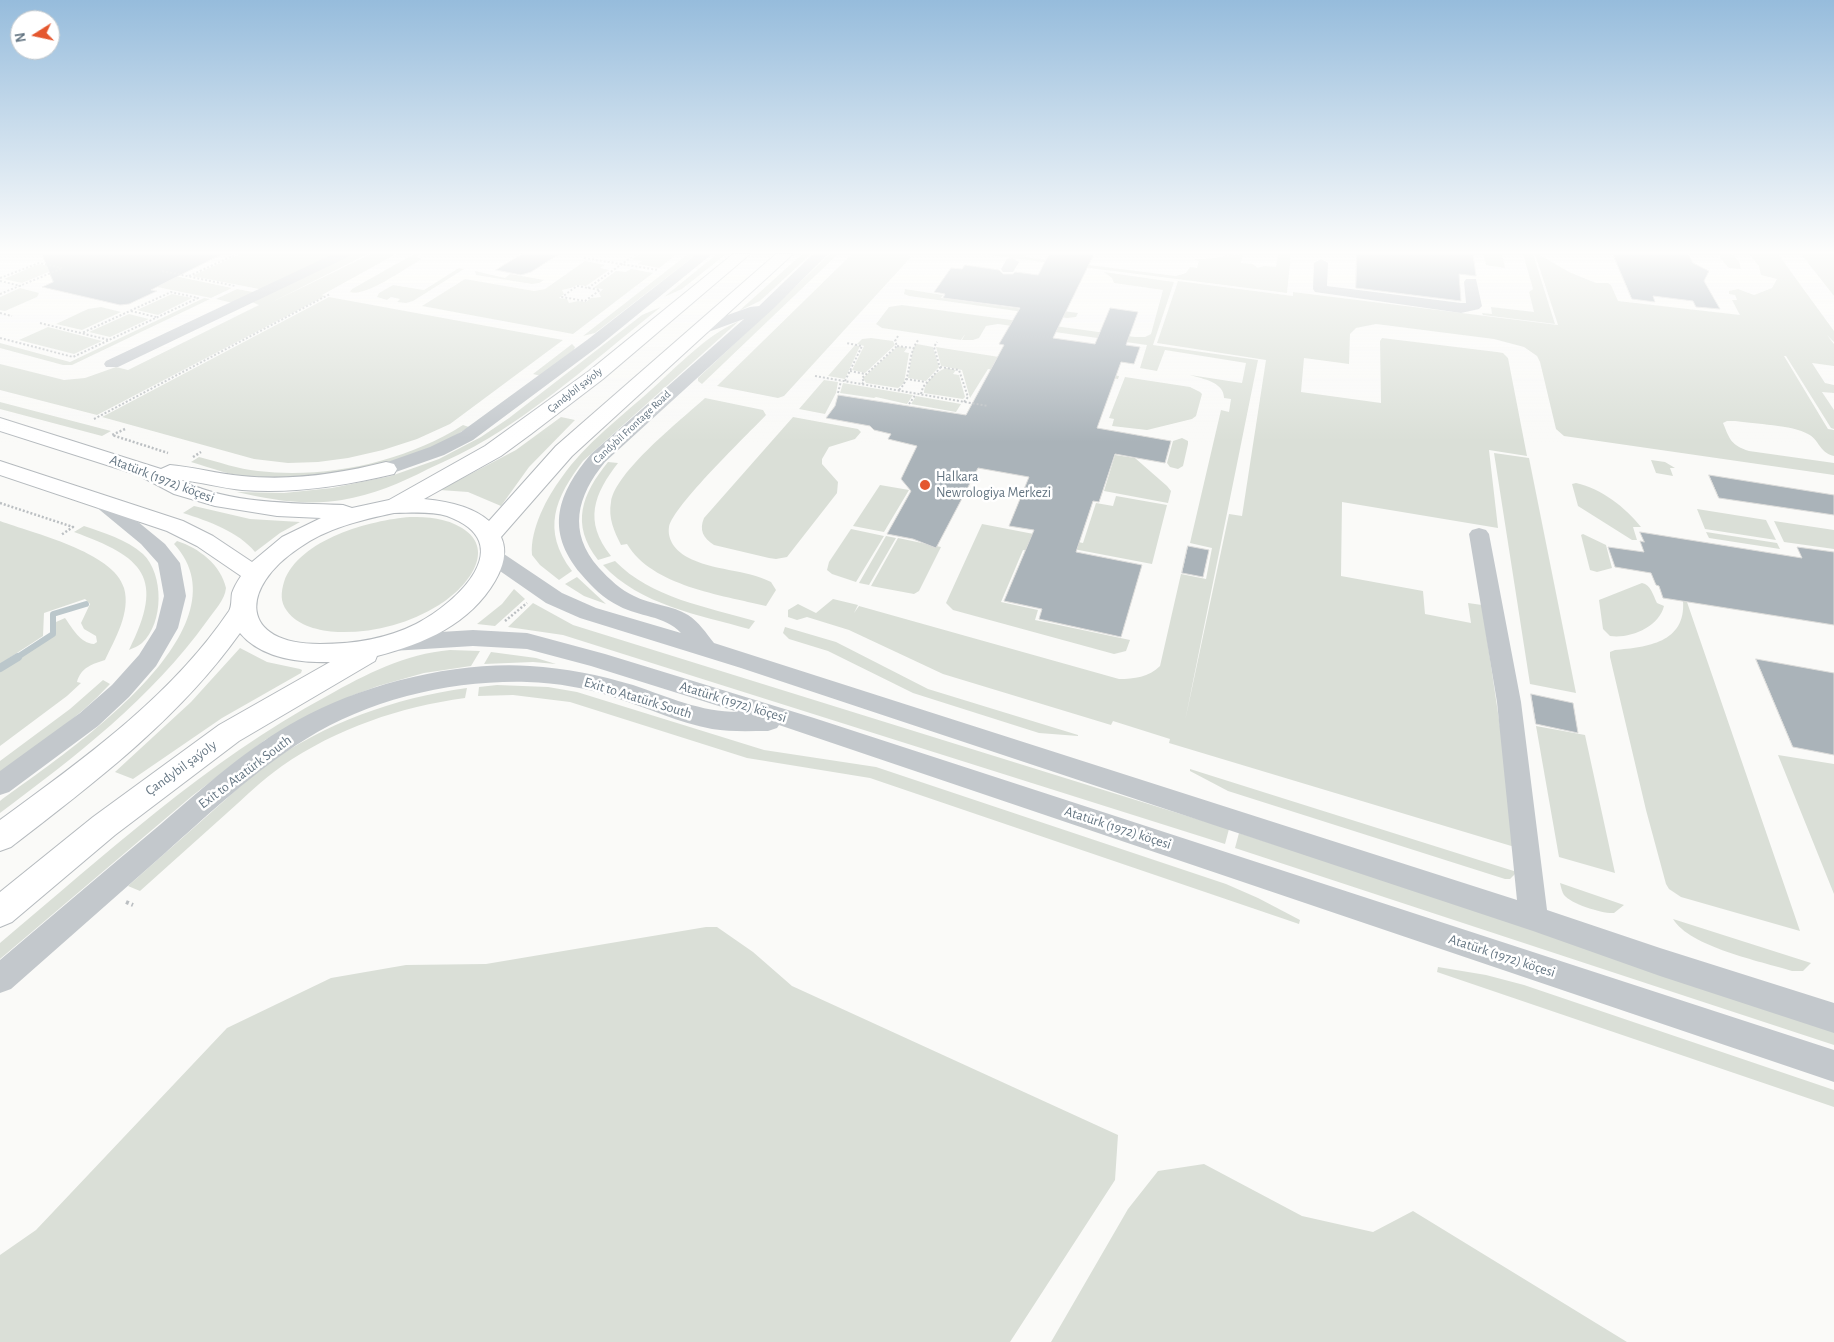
<!DOCTYPE html>
<html>
<head>
<meta charset="utf-8">
<style>
  body { margin:0 }
  #map { position:relative; width:1834px; height:1342px; overflow:hidden; background:#fafaf8; font-family:"Alegreya Sans",sans-serif }
  canvas { display:block }
  .north { position:absolute; left:10px; top:10px; width:50px; height:50px; box-sizing:border-box; background:#fff; border:1px solid #c1c8cd; border-radius:50%; rotate:260deg; font-size:14px; font-weight:700; line-height:20px; text-align:center; color:#657683 }
  .north::after { content:''; display:block; margin:auto; width:18px; height:22px; background:#e4572e; clip-path:polygon(50% 0,100% 100%,50% 72%,0 100%) }
</style>
</head>
<body>
<div id="map">
<canvas width="1834" height="1342"></canvas>
<div class="north">N</div>
</div>
<script>
const ctx = document.querySelector('canvas').getContext('2d');
ctx.lineJoin = 'round';
function fillPath(path, color) {
  ctx.fillStyle = color;
  ctx.fill(path, 'evenodd');
}
function stroke(path, color, width, dash) {
  ctx.strokeStyle = color;
  ctx.lineWidth = width;
  ctx.lineCap = dash ? 'butt' : 'round';
  ctx.setLineDash(dash || []);
  ctx.stroke(path);
}
function drawText(font, color, halo, rows, align = 'center') {
  ctx.font = font + ' "Alegreya Sans",sans-serif';
  ctx.lineWidth = 5;
  ctx.setLineDash([]);
  ctx.textBaseline = 'middle';
  ctx.strokeStyle = halo;
  ctx.fillStyle = color;
  for (const [text, x, y, turn = 0] of rows) {
    ctx.save();
    ctx.translate(x, y);
    ctx.rotate((+turn || 0) * Math.PI / 180);
    ctx.textAlign = isNaN(turn) ? turn : align;
    if (halo) ctx.strokeText(text, 0, 0);
    ctx.fillText(text, 0, 0);
    ctx.restore();
  }
}
const green = new Path2D(`
  M240,254H338L264,290L192,276Z
  M349,254H368L268,304L371,254H396L322,295L325,296L97,415L0,390V364L64,380L85,378L116,367L128,370L259,305L252,302Z
  M414,254H421L415,257L422,259C407,267 365,298 350,292L352,289Z
  M640,254H677L659,268L638,264L642,261L632,259Z
  M688,254H697L595,333L583,336Z
  M717,254H726L682,289L664,297Z
  M802,254H811L760,301L739,311Z
  M830,254H838L702,384L698,381V378Z
  M852,254H907L911,257L784,396L778,398L717,386Z
  M980,254H1026L1025,257L1176,276L1186,273L1190,267L1197,268L1199,261L1195,260V259C1212,260 1227,254 1243,254L1241,263L1252,264L1258,268L1264,266L1276,267L1278,254H1291L1287,293Z
  M1483,254H1502L1505,268L1486,265Z
  M1523,254H1533L1555,324L1483,315L1482,313L1492,314L1491,307L1534,312L1529,292L1533,289Z
  M1535,254H1538L1569,272L1596,283H1608L1611,285L1618,301L1740,315L1732,300H1737L1735,295L1729,294V291L1738,289L1754,295L1772,288L1777,279L1761,275L1759,266L1749,254H1778L1834,331V342L1827,335L1834,344V366L1812,363L1825,383L1834,385V393L1822,392L1834,410V429L1831,428L1786,356H1784L1828,429L1834,430V456C1818,452 1820,440 1808,434C1793,425 1754,424 1735,421H1727L1723,423C1730,440 1731,445 1749,451L1834,463V475L1564,436L1556,429L1540,362L1537,356L1524,347L1494,339L1376,324L1356,328L1350,334L1349,364L1304,358L1301,392L1381,403L1380,341L1382,338L1497,352L1503,353L1508,358L1527,456L1489,450L1498,528L1342,502L1341,576L1423,591L1425,614L1471,623L1468,603L1482,605L1518,848L1169,743L1170,739L1113,721L1111,725L943,674L849,630L807,617L797,620L788,617V610L798,604L816,613L833,599L858,605L854,613L859,606L1119,679C1134,679 1149,677 1160,666L1181,574L1206,579L1212,548L1190,543L1221,410L1229,412L1231,399L1224,398C1224,382 1203,379 1190,375L1242,383L1246,363L1165,350L1157,371L1140,368L1147,345L998,324L986,326L979,338L973,340H962L965,334L961,340L882,328L876,324L889,307L902,305L1135,337H1145L1151,334L1163,290L1114,283L1112,278L1104,272L1174,282L1153,345L1258,360L1185,721L1229,514L1242,516L1266,360L1157,343L1178,281L1293,296V292L1558,325Z
  M1719,254H1732L1739,261L1741,269L1729,268L1721,259Z
  M1801,254H1834V296Z
  M585,261L605,265L600,268L609,270L586,286L577,285L571,288L562,290L564,294L559,298L567,299L569,303L578,301L586,302L591,298L601,297L599,293L603,289L593,288L616,271L626,272L631,269L653,273L573,334L422,306L465,279L534,291L545,289Z
  M39,264L58,268L22,283L4,279Z
  M459,268L464,269L413,301L406,303L397,302L400,299L391,297L387,300L377,297L379,293L393,285L424,290Z
  M475,271L505,278L510,274L544,280L539,283L532,284L476,275Z
  M160,273L232,288L211,298L157,287Z
  M20,288L39,293L37,297L5,311L0,310V297Z
  M237,289L258,293L237,304L216,299Z
  M905,289L943,295L941,298L1053,313L1055,310L1078,313L1076,317L1067,318L909,296L904,294Z
  M172,294L192,298L158,315L137,310Z
  M329,297L563,340L450,424L417,439L383,450L348,458L318,462L288,463L254,459L102,417Z
  M204,298L210,299L72,365H63L0,348V343L70,362Z
  M101,307L121,312L82,330L56,324L88,309Z
  M661,307C605,351 550,401 489,438C469,450 448,460 428,469C401,483 372,495 342,500C308,506 270,500 237,492L284,493L332,488L391,476L439,459L481,437L509,418L642,315Z
  M129,314L149,319L110,337L89,332Z
  M739,321L583,461C555,498 541,530 572,571L559,580L540,565L532,555C530,529 547,497 562,477C586,443 621,417 652,389C679,365 705,336 739,321Z
  M48,327L102,341L74,354L19,340Z
  M871,338L893,341L895,345L865,373L852,370L864,346L857,344L862,339Z
  M572,344L575,347L574,350L541,376L533,374Z
  M917,344L933,347L939,367L926,381L908,378L913,348Z
  M855,345L860,346L845,379L828,376Z
  M898,346L907,348L904,352L909,353L904,383L898,388L866,383L863,378Z
  M936,347L1119,376L1118,379L1073,372L1023,374L988,369L970,398L962,370L941,366Z
  M946,368L956,370L953,374L959,375L965,397L963,399L924,393C924,382 937,371 946,368Z
  M1125,377L1190,387L1200,392L1202,394L1196,416L1192,419L1147,430L1112,426L1114,419L1109,418Z
  M824,380L838,382L836,393L825,414L799,409Z
  M843,383L913,395L907,404L876,397L874,398L840,393Z
  M916,396L961,404L956,412L911,404Z
  M705,398L763,410L766,415C748,434 673,506 669,527C667,540 676,551 687,557C713,571 745,569 771,582L776,590L766,606C721,595 652,586 627,544L621,545C614,531 608,518 611,502C615,472 681,420 705,398Z
  M0,402L111,431L102,436L0,409Z
  M561,417L575,420L529,467L501,506L468,492L440,490L516,450Z
  M793,417L858,429L861,432L855,439L829,447L822,459V464L838,482L837,493L787,557L776,559L769,558L714,545C703,538 699,530 704,518Z
  M463,425L469,427C408,467 325,483 253,477C232,476 211,468 191,462L199,457C219,462 238,469 258,471C327,479 405,462 463,425Z
  M1182,438L1188,441V444L1183,466L1178,469L1170,467L1167,463L1173,441Z
  M1494,453L1529,458L1576,693L1530,684Z
  M1115,455L1135,458L1167,486L1171,491L1168,503L1104,491Z
  M1651,460L1665,462L1675,468H1670L1673,476L1656,473Z
  M608,462L618,463C594,494 583,521 611,556L598,560C570,524 582,494 608,462Z
  M1576,483C1602,489 1625,507 1641,527H1633L1637,540H1632L1578,506L1572,484Z
  M880,485L909,490L884,532L853,526Z
  M1116,496L1167,505L1152,564L1063,547L1052,537L1083,543L1096,503L1113,506Z
  M194,506L250,519L300,522L280,533L255,552C239,532 208,521 183,513Z
  M1697,509L1766,520L1776,540L1705,529Z
  M410,517C428,517 446,518 462,528C499,551 464,590 439,605C409,624 373,633 338,632C319,631 298,626 287,611C280,602 281,592 284,582C299,539 371,520 410,517Z
  M0,521C32,533 114,552 124,588C131,612 115,639 105,660C93,664 81,667 77,682L81,683L67,696L0,746V671L54,635L56,622L65,618C73,629 80,643 94,644L97,642L96,636L84,629L81,623L90,604L85,599L44,613L43,636L0,664Z
  M1774,521L1834,530V549L1784,542Z
  M982,524L1044,536L1037,552L1023,550L1001,602L1038,610L1035,620L1130,640L1126,651L1114,654L953,610L946,603Z
  M84,526C104,533 126,539 143,554C164,574 164,623 142,643C139,646 133,648 129,650C166,577 143,557 74,532Z
  M851,529L884,536L856,582L832,574L827,570L829,562Z
  M1706,532L1777,543L1780,549L1709,538Z
  M1583,534L1606,545L1612,568L1597,572L1590,570L1581,535Z
  M886,536L896,538L869,585L859,583Z
  M898,538L941,547L919,591L914,594L871,586Z
  M177,541C199,548 221,565 226,588C225,600 214,611 207,621C152,698 75,757 0,813V801C58,758 254,631 174,544Z
  M615,561C651,598 707,607 755,621L749,629C699,615 640,605 603,565Z
  M577,577L606,604L584,596L565,584Z
  M1642,583C1651,585 1653,595 1657,603L1664,606C1659,627 1630,639 1610,636L1603,629L1599,600Z
  M514,589L525,599L495,626L477,624L502,604Z
  M1683,601L1687,602L1800,931L1681,897L1669,889L1666,884L1646,810L1610,657V652L1615,650C1647,647 1686,643 1683,601Z
  M533,603L573,625L1229,829L1225,844L563,635L508,627Z
  M785,627L836,642L928,689L1078,735V736L1039,733L913,693L828,651L789,639L783,633Z
  M240,648L267,662L300,669L302,670L301,673L222,718L133,779L115,772L191,702Z
  M450,650L480,651L471,666L424,673L378,686L351,696L265,740L192,796L0,959V943C104,856 206,761 327,696C366,674 405,654 450,650Z
  M491,652L536,658L556,664L533,662L484,664Z
  M103,680L110,684C78,719 38,745 0,772V761L70,709Z
  M497,685L548,687L577,692L764,750L876,767L1226,884L1258,898L1300,920L1299,924L870,778L747,758L570,702L513,695L478,696L479,687Z
  M467,688L465,698C400,707 337,728 282,766C262,780 245,797 227,813C198,839 169,865 140,891L128,886C157,860 187,834 216,808C232,794 248,778 266,765C325,723 394,698 467,688Z
  M1536,726L1585,735L1615,873L1559,857Z
  M1778,755L1834,764V894Z
  M1190,769L1517,872L1510,879H1505L1228,791L1190,771Z
  M1239,833L1834,1026V1045L1235,848Z
  M1560,883L1624,905L1614,913C1603,914 1571,904 1564,895C1562,892 1561,887 1560,883Z
  M1673,919L1811,963L1803,971H1792C1760,961 1690,947 1673,919Z
  M706,927H717L753,952L792,986L1118,1135L1115,1180L1010,1342H0V1255L36,1230L227,1028L331,978L406,965L486,964Z
  M1438,967L1486,975L1524,985L1834,1090V1107L1437,972Z
  M1204,1164L1302,1216L1373,1232L1413,1211L1627,1342H1051L1128,1209L1158,1171Z`);
const streamFar1 = new Path2D(`
  M16,658L53,634V614L86,604`);
const stream = new Path2D(`
  M0,668L18,657`);
const building = new Path2D(`
  M42,254H222L151,290L157,291L129,304L120,305L42,287L53,282Z
  M522,254H559L531,272L521,275L496,270Z
  M1049,254H1094L1053,338L1095,344L1110,308L1138,312L1126,345L1140,347L1134,364L1121,362L1097,428L1171,441L1165,463L1115,454L1099,502L1093,501L1076,552L1142,565L1121,637L1039,619L1042,609L1004,601L1034,530L1009,526L1029,477L978,468L936,548L913,539L887,534L911,491L901,479L917,446L888,439L891,434L874,430L870,426L826,418L835,406L838,395L966,415L1004,345L999,344L1020,308L943,298L945,294L934,292L951,268L962,269L965,265L999,270L1003,274H1013L1015,272L1038,275Z
  M1357,254H1473L1476,276L1459,274L1461,301L1356,288Z
  M1613,254H1688L1693,263L1709,271L1704,281L1720,309L1696,307L1693,301L1653,296L1655,302L1632,299Z
  M1709,475L1834,495V515L1719,498Z
  M1640,532L1802,558L1797,547L1834,552V625L1663,598L1659,586L1656,585L1651,573L1615,567L1608,547L1644,552L1640,541L1644,542Z
  M1188,546L1209,550L1203,577L1182,573Z
  M1756,659L1834,673V755L1793,747Z
  M1531,694L1573,703L1578,733L1536,724Z`);
const pathFar2 = new Path2D(`
  M109,257L117,254
  M584,258L658,270
  M162,271L235,286
  M189,276L237,254
  M0,278L39,263L62,268
  M0,281L21,286
  M577,286L600,290L585,301L562,297Z
  M588,288L636,254
  M0,294L63,268
  M131,311L156,317
  M0,313L12,316
  M40,323L109,340
  M0,338L73,357L198,298L171,292L82,333
  M897,346L912,348
  M940,367L959,370L968,397L964,402
  M850,371L865,374
  M815,376L988,406
  M906,379L926,382
  M845,381L862,346L846,343
  M862,384L864,382L862,378L897,346L895,341L898,336
  M899,390C914,375 905,357 919,339
  M838,393L841,381
  M921,394L923,387L940,368L934,347L937,342
  M909,404L916,394
  M94,419L330,294`);
const pathFar1 = new Path2D(`
  M125,429L112,435L168,453
  M193,457L201,452
  M0,503L73,527L61,535
  M505,621L527,603`);
const path = new Path2D(`
  M126,902L133,905`);
const minor = new Path2D(`
  M333,254H350L348,257L118,367H106L104,364L106,361Z
  M697,254H712L599,346L473,440L444,455L393,473L386,475L379,473L377,469L379,465L430,447L461,432L587,340Z
  M813,254H828L774,308L605,462C577,496 567,532 599,568C609,579 621,590 634,596C651,605 672,605 688,615C699,622 706,633 714,643L1517,900L1497,702L1469,534L1472,530L1479,528L1486,530L1489,534L1521,702L1547,910L1660,948L1834,1003V1033L1660,976L1533,931L741,668L580,618L546,603L487,562L483,557L487,552L494,551L501,552L562,593L596,608L681,633C664,615 639,617 619,606C604,599 591,586 581,574C544,530 558,493 591,454L744,319L700,335L694,333L692,330L694,327L750,307L759,306Z
  M1012,258L1019,262L1013,272H1003L1001,269L1007,259Z
  M1321,259L1328,263L1327,286L1461,303H1466L1464,282L1466,279H1476L1482,306L1479,309L1461,313L1315,292L1313,289L1314,263Z
  M102,496L109,498L165,544L180,563L186,596L178,628L156,666L129,697L98,726L9,792L0,795V771L80,713L112,685L139,655L156,628L164,596L158,563L141,544L95,506L92,502L95,498Z
  M473,630L527,633L605,654L814,718L1834,1050V1082L779,725L777,728L768,731C749,731 730,732 712,729C679,723 648,708 616,698C588,688 557,683 527,682C452,680 370,699 306,739C254,771 210,813 164,854C113,899 62,944 11,989L0,993V960C54,914 107,869 161,824C204,787 248,747 298,720C363,684 456,661 530,666C565,668 599,675 633,685C668,697 701,712 738,712L591,666L527,649L473,646L392,651L384,649L380,643L384,637L392,635Z`);
const major = new Path2D(`
  M733,254H750L603,379L531,434L501,456L424,499C446,501 472,506 489,521L556,446L776,254H793L572,456L501,537C508,552 503,567 495,581C470,624 424,644 377,656L375,661L239,741L115,835L12,922L0,927V892L93,817L219,725L330,662C299,663 261,658 240,633C179,719 94,783 11,847L0,851V820C82,760 171,697 229,611C232,606 231,599 232,593C234,587 237,582 241,576L197,546L167,531L0,475V461L183,521L213,536L252,562L282,537L321,518L277,516L215,506L174,494L138,475L0,431V418L161,469L170,465C194,467 218,474 242,476C291,481 338,474 386,462L394,464L397,469L394,474C344,486 293,494 242,490C221,488 201,482 181,480C227,504 292,503 343,505L352,508L389,500L485,446L589,371ZM394,513C411,513 431,511 447,516C521,543 457,603 416,624C386,639 353,644 320,644C239,644 239,588 299,548C327,528 361,520 394,513Z`);
const markers = [
  [925,485,6,"#e4572e"]
];
const farStreetnames = [
  ["Çandybil şaýoly",575,390,-38],
  ["Candybil Frontage Road",632,427,-43]
];
const poiNames = [
  ["Halkara",936,477],
  ["Newrologiya Merkezi",936,493]
];
const streetNames = [
  ["Atatürk (1972) köçesi",162,479,21],
  ["Exit to Atatürk South",638,698,17],
  ["Atatürk (1972) köçesi",733,702,17],
  ["Çandybil şaýoly",181,768,-36],
  ["Exit to Atatürk South",245,772,-37],
  ["Atatürk (1972) köçesi",1118,828,18],
  ["Atatürk (1972) köçesi",1502,956,18]
];
fillPath(green, '#dadfd7');
stroke(streamFar1, '#bbc7cb', 6);
stroke(stream, '#bbc7cb', 8);
fillPath(building, '#aab3b9');
stroke(building, '#dcdcda', 1);
stroke(major, '#b5babe', 2);
stroke(pathFar2, '#bbbfc2', 2, [2, 2]);
stroke(pathFar1, '#bbbfc2', 2.5, [2, 2]);
stroke(path, '#bbbfc2', 4, [3, 3]);
fillPath(minor, '#c3c8cc');
fillPath(major, '#fff');
const sky = ctx.createLinearGradient(0, 0, 0, 442);
sky.addColorStop(0, '#96bcdc');
sky.addColorStop(0.57, '#fdfdfc');
sky.addColorStop(1, '#fdfdfc00');
ctx.fillStyle = sky;
ctx.fillRect(0, 0, 1834, 442);
for (const [x, y, r, color] of markers) {
  const dot = new Path2D();
  dot.arc(x, y, r, 0, 2 * Math.PI);
  ctx.fillStyle = color;
  ctx.fill(dot);
  stroke(dot, '#fff', 2);
}
drawText('11px', '#657683', '#fff', farStreetnames);
drawText('14px', '#657683', '#fff', poiNames, 'left');
drawText('14px', '#657683', '#fff', streetNames);
</script>
</body>
</html>
